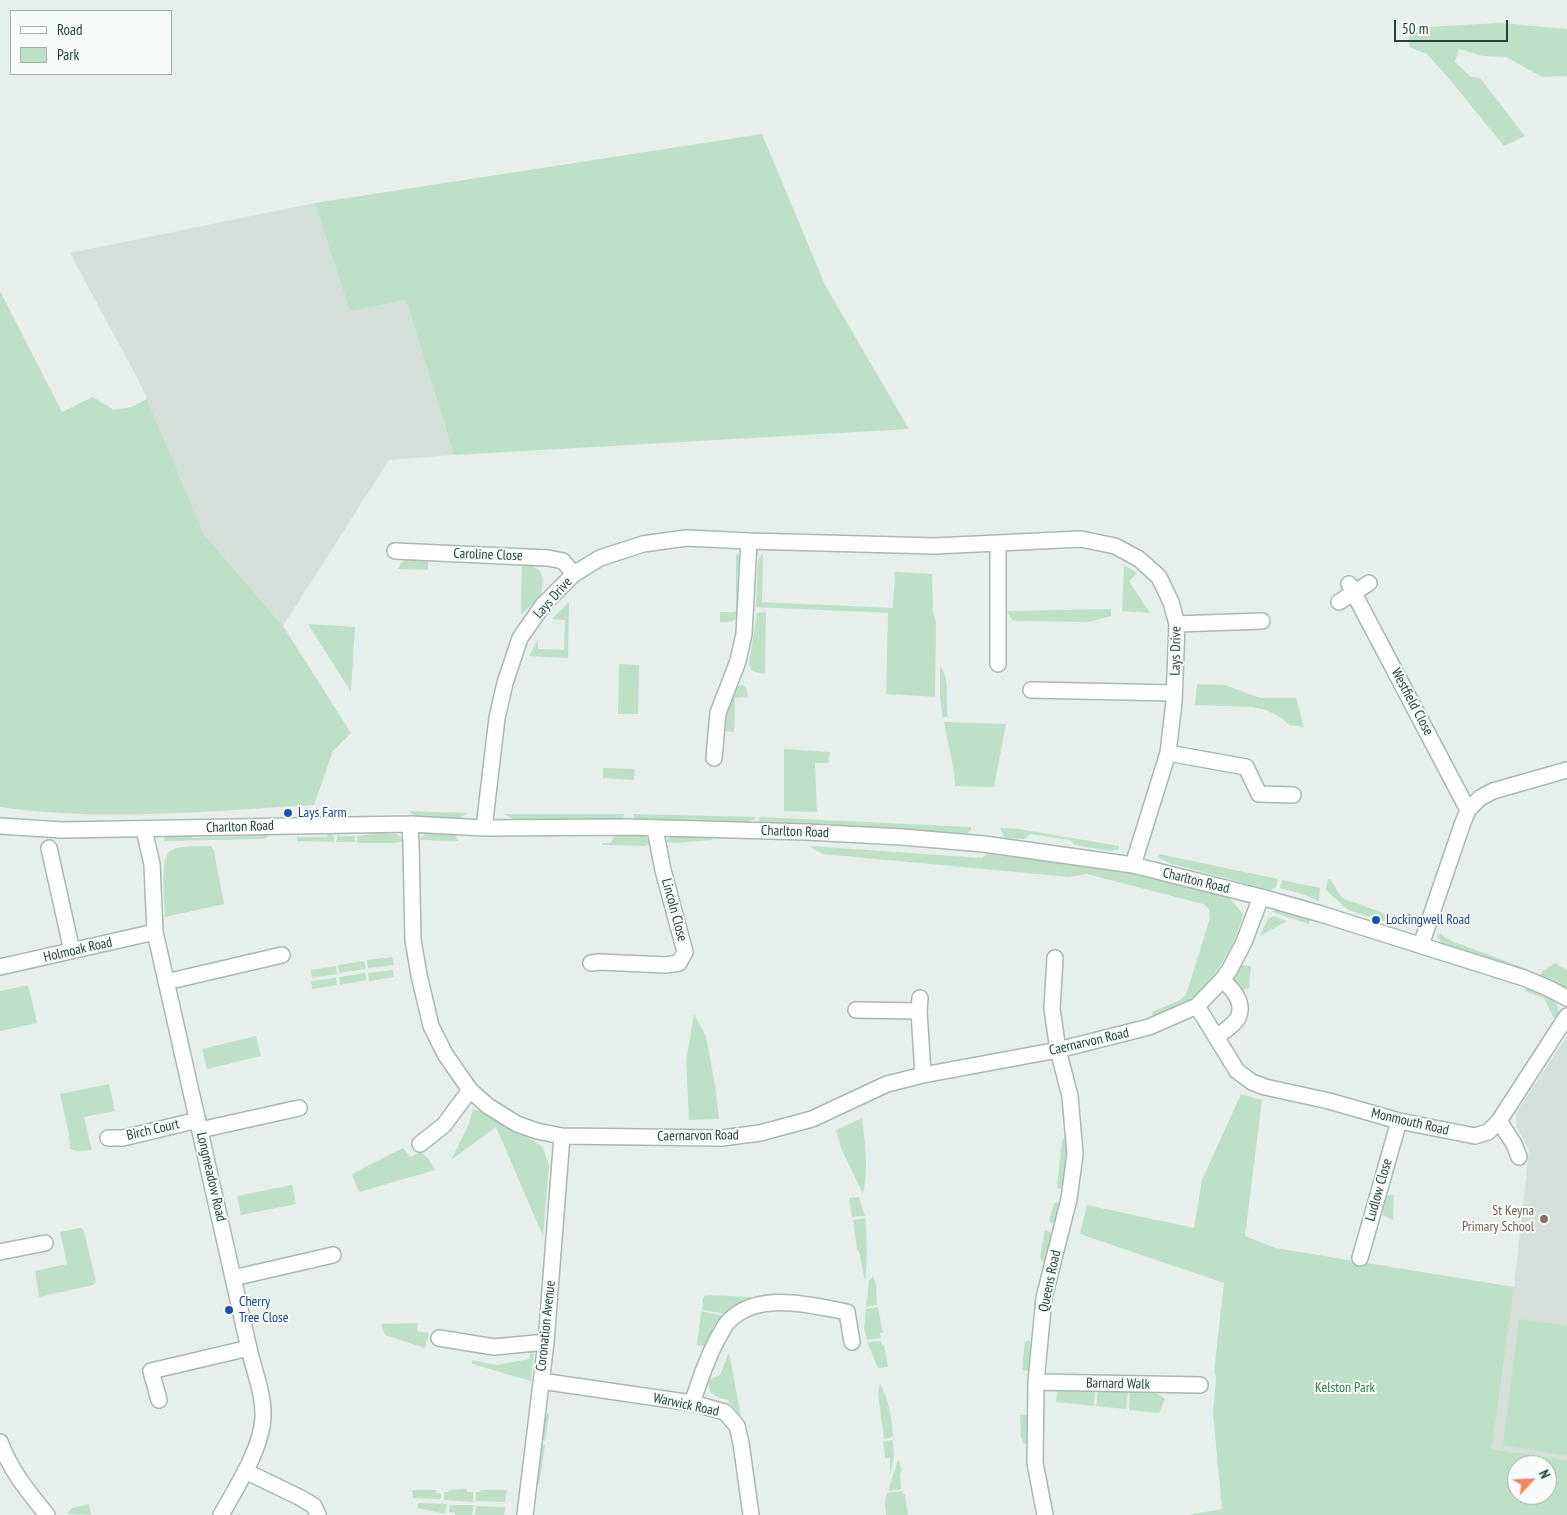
<!DOCTYPE html>
<html>
<head>
<meta charset="utf-8">
<style>
  body { margin:0 }
  #map { position:relative; width:1567px; height:1515px; overflow:hidden; background:#e6efeb; font-family:"PT Sans Narrow",sans-serif }
  canvas { display:block }
  .legend { position:absolute; left:10px; top:10px; width:162px; height:65px; box-sizing:border-box; background:#f7fbf9; border:1px solid #a3b1ad; margin:0; padding:6px 9px; list-style:none; font-size:15px; color:#24423a }
  .legend li { display:flex; align-items:center; gap:10px; height:25px }
  .legend b { width:25px; border:1px solid #a3b1ad }
  .north { position:absolute; left:1507px; top:1455px; width:50px; height:50px; box-sizing:border-box; background:#f7fbf9; border:1px solid #a3b1ad; border-radius:50%; rotate:65deg; font-size:14px; font-weight:700; line-height:20px; text-align:center; color:#24423a }
  .north::after { content:''; display:block; margin:auto; width:18px; height:22px; background:#f4845f; clip-path:polygon(50% 0,100% 100%,50% 72%,0 100%) }
  .scale { position:absolute; left:1394px; top:20px; width:114px; height:22px; box-sizing:border-box; border:2px solid #24423a; border-top:0; padding-left:6px; font-size:15px; line-height:18px; white-space:nowrap; color:#24423a; -webkit-text-stroke:4px #f7fbf9; paint-order:stroke }
</style>
</head>
<body>
<div id="map">
<canvas width="1567" height="1515"></canvas>
<ul class="legend">
<li><b style="height:6px;background:#fff"></b>Road</li>
<li><b style="height:14px;background:#bfe0c8"></b>Park</li>
</ul>
<div class="north">N</div>
<div class="scale">50 m</div>
</div>
<script>
const ctx = document.querySelector('canvas').getContext('2d');
ctx.lineJoin = 'round';
function fillPath(path, color) {
  ctx.fillStyle = color;
  ctx.fill(path, 'evenodd');
}
function stroke(path, color, width, dash) {
  ctx.strokeStyle = color;
  ctx.lineWidth = width;
  ctx.lineCap = dash ? 'butt' : 'round';
  ctx.setLineDash(dash || []);
  ctx.stroke(path);
}
function drawText(font, color, halo, rows, align = 'center') {
  ctx.font = font + ' "PT Sans Narrow",sans-serif';
  ctx.lineWidth = 4;
  ctx.setLineDash([]);
  ctx.textBaseline = 'middle';
  ctx.strokeStyle = halo;
  ctx.fillStyle = color;
  for (const [text, x, y, turn = 0] of rows) {
    ctx.save();
    ctx.translate(x, y);
    ctx.rotate((+turn || 0) * Math.PI / 180);
    ctx.textAlign = isNaN(turn) ? turn : align;
    if (halo) ctx.strokeText(text, 0, 0);
    ctx.fillText(text, 0, 0);
    ctx.restore();
  }
}
const built = new Path2D(`
  M315,203L350,310L406,300L454,455L389,460L283,626L204,534L142,387L70,253Z
  M1567,1036V1460L1492,1449L1514,1287L1529,1150L1517,1127L1516,1113Z`);
const green = new Path2D(`
  M1500,23L1567,29V76L1542,77L1506,57L1483,56L1459,49L1455,62L1471,77L1480,78L1525,136L1504,146L1450,80L1427,54L1409,47L1410,28Z
  M762,134L825,285L909,429L454,455L406,300L350,311L315,203Z
  M0,291L62,412L93,397L114,410L131,407L147,399L204,534L283,626L351,733L333,751L314,805C210,811 104,822 0,807Z
  M763,553L762,602L893,608L895,572L932,574L933,611L936,622L935,697L886,694L888,613L756,607L758,560Z
  M736,554L740,557L741,562L740,615C734,623 729,622 720,622V612H735L736,610Z
  M409,558L428,559V570L398,569L401,563Z
  M522,565H531L540,571L543,580L541,595L521,615Z
  M1124,565L1137,573L1129,581L1150,613L1122,611Z
  M569,602L568,658L529,656L538,639V649L564,650L565,620L552,619Z
  M1111,609V616L1089,622L1016,621L1012,620L1007,611Z
  M766,612L765,674L752,671L749,664L757,613Z
  M308,624L355,627L351,692Z
  M619,664L639,665L638,714H618Z
  M940,666C951,679 945,701 948,717H943L940,697Z
  M1197,684L1225,685L1260,698H1296L1304,727L1290,725L1280,717L1266,710L1253,707L1195,705Z
  M743,685L746,688L748,697L735,698L734,732L724,731C725,722 729,695 736,688C738,685 739,686 743,685Z
  M944,722L1006,724L994,787L955,786L954,772Z
  M784,749L830,752L828,763H815L817,812L784,811Z
  M603,768L635,769L634,780L603,778Z
  M408,811L468,813L459,818L416,817Z
  M504,814H624L623,818L618,821L515,820Z
  M633,814L755,817V820H750L749,823L636,820L634,819Z
  M759,817L971,827V830L966,834L944,833L759,823Z
  M1000,828L1019,829L1119,846V849L1111,851L1075,845L1070,840L1030,834L1025,839L1005,838Z
  M430,831L446,832L450,835H455L458,841L419,840L426,833Z
  M378,832L396,834L401,837L402,841L393,843H357V836L373,834Z
  M329,834H332L334,837V842L297,841V837H326Z
  M338,834L340,836H355V842H336Z
  M189,835L193,838L269,835L266,838L263,839L164,841L165,836Z
  M616,835C629,835 644,832 652,843L645,846L602,845V843H610Z
  M673,836H708L713,840C697,841 681,844 665,842L670,837Z
  M211,846L214,851L224,904L165,917C165,904 160,859 169,852C177,845 201,846 211,846Z
  M809,846L982,858L987,854L1092,865L1228,896L1243,914C1238,940 1215,979 1195,996C1184,1006 1167,1010 1153,1016L1152,1012L1180,1000L1186,995L1210,918L1209,909L1203,904L1087,874L1069,877L823,854Z
  M1159,854L1278,879L1276,887L1270,890L1169,863L1158,857Z
  M1328,879L1331,880L1342,898L1402,920L1410,919L1411,923L1399,926L1348,910L1326,890Z
  M1282,880L1320,888L1319,901L1302,894L1280,888Z
  M1278,910L1310,919L1309,924L1275,913L1273,911Z
  M1273,916L1287,921L1260,936L1268,919Z
  M1440,933L1444,937L1454,942L1527,969L1525,971L1445,945L1437,937Z
  M392,957L394,965L368,968L367,960Z
  M364,961L366,969L339,973L338,965Z
  M1555,963L1567,970V988L1561,987L1540,975L1543,971Z
  M1242,965L1251,966L1249,988L1242,990L1232,980Z
  M336,966L337,974L312,978L311,970Z
  M393,970L394,977L369,981L368,973Z
  M365,973L367,980L340,985L339,977Z
  M336,978L337,985L312,989L311,981Z
  M28,985L37,1023L0,1031V991Z
  M1528,988C1542,993 1567,1001 1556,1020L1553,1017L1544,998L1524,991Z
  M694,1014L706,1036L715,1085L719,1119L689,1120L686,1061Z
  M256,1036L261,1056L207,1069L202,1049Z
  M109,1084L115,1111L84,1117L92,1150L77,1151L70,1149L69,1135L60,1094Z
  M1241,1094L1262,1100L1245,1236L1275,1248L1514,1287L1492,1449L1567,1460V1515H1188L1222,1509L1213,1413L1216,1377L1214,1372L1224,1283L1080,1234L1087,1205L1194,1228L1202,1180ZM1517,1465H1547V1495H1517Z
  M473,1109L484,1112L542,1146L549,1165L543,1236L496,1127L451,1160L469,1124Z
  M862,1118C865,1143 869,1169 863,1194L841,1148L836,1130Z
  M1064,1138H1066L1067,1162L1063,1189L1057,1188L1062,1141Z
  M403,1148L410,1157L421,1152L428,1158L435,1170L359,1192L352,1174Z
  M292,1185L296,1204L241,1215L237,1196Z
  M1388,1195H1394L1393,1220L1383,1215L1381,1207L1384,1198Z
  M859,1197L865,1216L852,1217L849,1198Z
  M1054,1203H1059L1054,1223L1049,1222Z
  M865,1218C867,1239 868,1260 865,1281L859,1251L857,1250L853,1220Z
  M79,1228H82L84,1231L96,1282L93,1285L39,1297L35,1271L67,1264L60,1232Z
  M1045,1230L1052,1233L1044,1264L1040,1257Z
  M873,1277L876,1284L877,1305L866,1307L869,1280Z
  M706,1295L751,1297L750,1301L735,1306L726,1314L702,1310L703,1298Z
  M878,1307L883,1333H880L881,1338L867,1340L864,1328L866,1309Z
  M701,1311L724,1316L704,1346L697,1345Z
  M1519,1319L1567,1326V1456L1503,1445Z
  M418,1323L417,1331L429,1333L425,1348L385,1335L381,1324Z
  M881,1341L882,1345H884L888,1367L878,1368L867,1342Z
  M1025,1341H1031L1029,1371L1022,1370Z
  M531,1347L534,1350L531,1381L472,1364V1360L497,1365L529,1359Z
  M729,1352L741,1417L728,1400L719,1398L711,1393L707,1381L720,1375Z
  M880,1383C889,1400 892,1418 893,1437L884,1439L878,1394Z
  M1057,1391H1095L1094,1406L1056,1402Z
  M1098,1391L1128,1392L1126,1409L1096,1406Z
  M1130,1392C1142,1392 1156,1390 1165,1399L1159,1413L1129,1410Z
  M545,1413L549,1414V1416L545,1441L540,1439Z
  M1020,1415H1027L1028,1442L1024,1444L1021,1437Z
  M893,1440L894,1457L890,1475V1458H885L883,1441Z
  M540,1445H545L539,1484L534,1483Z
  M898,1460H899L902,1470L900,1474L901,1489L888,1491Z
  M467,1489V1492H473V1502L444,1500V1492H448L449,1490Z
  M412,1490H436V1493H441V1499L413,1498Z
  M481,1490H507L505,1502L476,1501V1492H480Z
  M903,1491V1494H905L908,1515H886L885,1504L887,1493Z
  M418,1503L447,1504L445,1514L418,1508Z
  M89,1504L91,1515L67,1514L72,1508Z
  M450,1505H474L472,1515H455V1513L449,1512Z
  M476,1506L505,1507L504,1515H475Z`);
const minor = new Path2D(`
  M998,544V664
  M395,551L548,558L563,561L574,574
  M1349,584L1468,810
  M1339,602L1369,583
  M1177,624L1262,621
  M1031,690L1174,693
  M1168,753L1246,767L1259,794L1293,795
  M714,758L718,713L738,661L744,634L749,541
  M410,824L411,844L413,940L419,975L431,1026L445,1054L470,1090L488,1106L517,1124L537,1131L562,1136L722,1138L760,1133L812,1119L887,1084L923,1075L1058,1050L1149,1027L1197,1006L1222,980L1230,969L1244,942L1261,897
  M0,826L62,830L410,824L484,828L627,827L807,832L902,837L984,844L1133,865L1261,897L1321,914L1524,978L1548,988L1567,998
  M484,828L497,718L505,683L520,638L543,605L574,574L600,558L643,544L686,538L749,541L935,546L1081,539L1115,546L1139,559L1159,577L1171,602L1177,624L1174,702L1168,753L1133,865
  M144,830L152,864L155,932L250,1353C255,1373 264,1396 263,1417C262,1448 236,1488 221,1515
  M49,848L72,951
  M1421,945L1462,825L1468,810L1480,798L1493,791L1567,770
  M591,963L599,962L666,965L679,963L685,952L663,870L655,829
  M0,967L155,932
  M166,982L282,955
  M920,998L919,1011L923,1075
  M1197,1006L1237,1071L1252,1082L1265,1087L1329,1101L1399,1121L1475,1136L1488,1132L1499,1121L1567,1016
  M856,1010L919,1011
  M1216,1037C1223,1032 1233,1026 1238,1018C1245,1003 1233,989 1222,980
  M1499,1121L1514,1144L1519,1157
  M200,1130L299,1108
  M108,1138H123L198,1120
  M420,1144L444,1125L470,1090
  M0,1252L45,1243
  M1360,1258L1399,1121
  M233,1278L333,1255
  M439,1338L494,1347L546,1342
  M541,1381L692,1403L725,1412L737,1426L741,1443L751,1515
  M1036,1382L1200,1385
  M159,1400L151,1371L249,1348
  M692,1403C700,1380 707,1357 719,1336C722,1332 724,1326 727,1323C756,1290 811,1305 847,1312L852,1342
  M0,1442C12,1473 27,1490 47,1515
  M245,1471L301,1498L314,1506L318,1515
  M525,1515L546,1342L562,1136
  M1045,1515L1035,1463L1036,1382L1044,1298L1069,1199L1075,1154L1070,1096L1058,1050L1052,1009L1055,958`);
const markers = [
  [288,813,5,"#1a4fb4"],
  [1376,920,5,"#1a4fb4"],
  [1544,1219,5,"#8d6e63"],
  [229,1310,5,"#1a4fb4"]
];
const streetNames = [
  ["Caroline Close",488,555,2],
  ["Lays Drive",553,598,-48],
  ["Lays Drive",1176,651,-89],
  ["Westfield Close",1412,702,62],
  ["Charlton Road",240,827,-2],
  ["Charlton Road",795,832,2],
  ["Charlton Road",1196,881,14],
  ["Lincoln Close",674,910,75],
  ["Holmoak Road",78,950,-13],
  ["Caernarvon Road",1089,1042,-13],
  ["Monmouth Road",1410,1122,13],
  ["Birch Court",153,1130,-13],
  ["Caernarvon Road",698,1136,-1],
  ["Longmeadow Road",211,1177,77],
  ["Ludlow Close",1379,1190,-74],
  ["Queens Road",1050,1281,-78],
  ["Coronation Avenue",546,1326,-84],
  ["Barnard Walk",1118,1384,1],
  ["Warwick Road",686,1405,12]
];
const transitNames = [
  ["Lays Farm",298,813],
  ["Lockingwell Road",1386,920],
  ["Cherry",239,1302],
  ["Tree Close",239,1318]
];
const educationNames = [
  ["St Keyna",1534,1211],
  ["Primary School",1534,1227]
];
const parkNames = [
  ["Kelston Park",1345,1388]
];
fillPath(built, '#d4dfda');
fillPath(green, '#bfe0c8');
stroke(minor, '#a8b8b2', 18);
stroke(minor, '#fff', 15);
for (const [x, y, r, color] of markers) {
  const dot = new Path2D();
  dot.arc(x, y, r, 0, 2 * Math.PI);
  ctx.fillStyle = color;
  ctx.fill(dot);
  stroke(dot, '#f7fbf9', 2);
}
drawText('14px', '#24423a', '#f7fbf9', streetNames);
drawText('14px', '#164399', '#f7fbf9', transitNames, 'left');
drawText('14px', '#785e54', '#f7fbf9', educationNames, 'right');
drawText('14px', '#2d7a4b', '#f7fbf9', parkNames);
</script>
</body>
</html>
